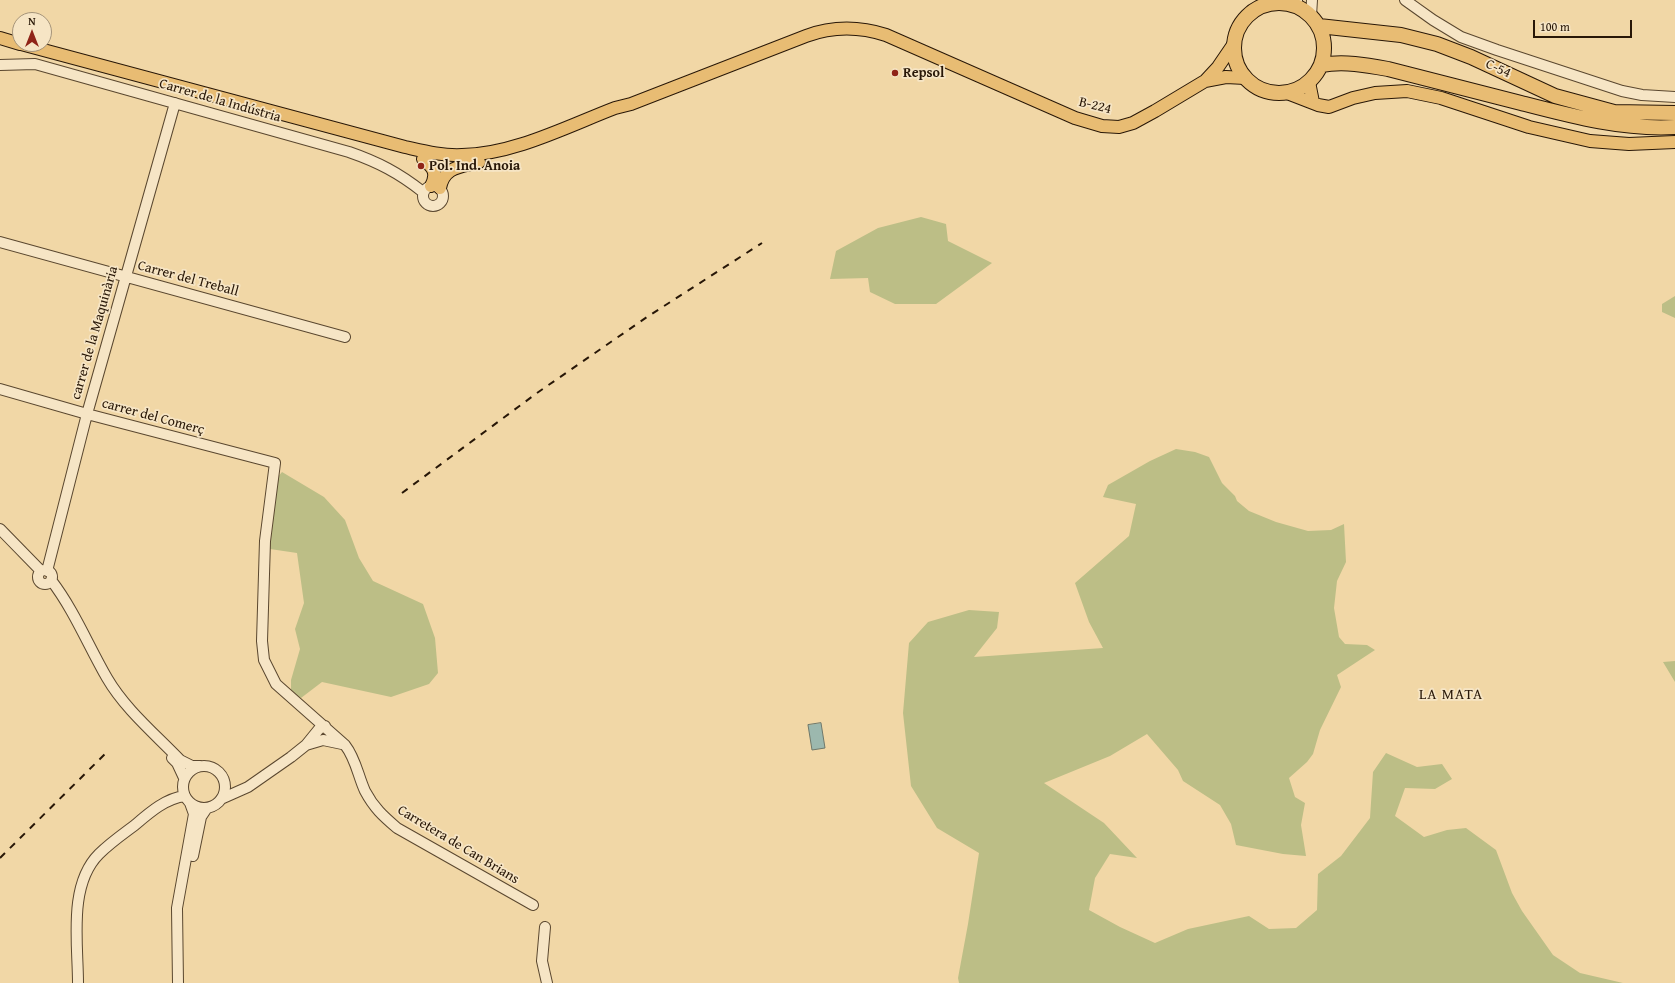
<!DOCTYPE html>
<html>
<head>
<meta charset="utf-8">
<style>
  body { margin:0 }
  #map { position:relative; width:1675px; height:983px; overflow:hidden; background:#f1d7a6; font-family:"Gentium Book Plus",serif }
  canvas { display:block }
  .north { position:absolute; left:12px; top:12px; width:40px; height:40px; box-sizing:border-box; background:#f6e5c5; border:1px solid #a49379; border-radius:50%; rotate:0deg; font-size:11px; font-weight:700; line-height:16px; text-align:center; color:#281707 }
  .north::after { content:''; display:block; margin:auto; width:14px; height:18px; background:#8f2418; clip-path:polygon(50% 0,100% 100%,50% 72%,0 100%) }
  .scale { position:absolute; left:1533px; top:20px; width:99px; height:18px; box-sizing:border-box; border:2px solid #281707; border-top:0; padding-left:5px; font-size:12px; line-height:14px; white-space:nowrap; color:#281707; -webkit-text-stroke:3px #f6e5c5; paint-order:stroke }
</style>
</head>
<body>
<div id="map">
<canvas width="1675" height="983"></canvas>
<div class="north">N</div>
<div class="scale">100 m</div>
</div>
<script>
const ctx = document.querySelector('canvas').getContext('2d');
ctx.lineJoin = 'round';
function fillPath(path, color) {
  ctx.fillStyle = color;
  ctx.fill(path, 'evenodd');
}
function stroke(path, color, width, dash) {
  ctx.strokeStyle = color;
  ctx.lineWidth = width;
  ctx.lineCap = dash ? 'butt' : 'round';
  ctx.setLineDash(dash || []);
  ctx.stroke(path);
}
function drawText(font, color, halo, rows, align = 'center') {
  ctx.font = font + ' "Gentium Book Plus",serif';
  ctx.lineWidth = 3.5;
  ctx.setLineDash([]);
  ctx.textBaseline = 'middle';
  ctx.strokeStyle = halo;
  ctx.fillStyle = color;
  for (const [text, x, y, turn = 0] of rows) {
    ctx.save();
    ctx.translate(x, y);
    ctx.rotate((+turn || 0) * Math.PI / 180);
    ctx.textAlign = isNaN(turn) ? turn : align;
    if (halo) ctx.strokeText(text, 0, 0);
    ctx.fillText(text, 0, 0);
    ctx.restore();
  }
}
const green = new Path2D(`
  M921,217L946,224L948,241L992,263L936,304H895L870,292L868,278L830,279L836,251L878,228Z
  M1675,296V318L1662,312V304Z
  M1176,449L1195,452L1209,457L1222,483L1235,496L1237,501L1249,511L1276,522L1308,531L1331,530L1344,524L1346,562L1337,581L1334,608L1339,637L1345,644L1367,645L1375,650L1337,675L1341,687L1320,730L1313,754L1307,762L1289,778L1295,797L1305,803L1301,825L1306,856L1283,854L1236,845L1231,824L1220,805L1183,781L1178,770L1147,734L1110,756L1044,783L1104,823L1137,858L1110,854L1095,878L1089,910L1120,927L1155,943L1188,929L1249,916L1269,929L1296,928L1317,910L1318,874L1341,856L1370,818L1373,772L1386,753L1417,767L1442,764L1452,779L1435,789L1405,788L1395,816L1424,837L1447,830L1466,828L1496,850L1512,893L1522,911L1553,955L1580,973L1623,983H959L958,978L968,924L979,853L937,828L911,786L903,713L909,643L928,622L969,610L999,612L997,628L974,657L1103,648L1089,622L1075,583L1129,536L1136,504L1103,497L1108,485L1150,461Z
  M282,472L324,497L345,520L359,558L373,581L423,604L435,638L438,673L429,684L391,697L322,682L301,698L291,692V680L300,649L295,629L304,603L297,553L270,549L268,536L277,478Z
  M1675,661V682L1663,662Z`);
const water = new Path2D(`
  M821,723L825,748L812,750L808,725Z`);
const minor = new Path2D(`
  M1405,0L1433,20L1461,37L1497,50L1622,91L1642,95L1675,97
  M1289,4L1297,0
  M1311,16L1312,0
  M0,65L35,64L349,152C378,162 399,173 423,192
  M423 196a10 10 0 1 1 20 0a10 10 0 1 1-20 0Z
  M0,242L345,337
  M0,389L87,414L275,463L265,541L262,641L264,660L276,684L345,745C356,759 358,776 365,791C374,808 383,816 397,828L533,905
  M0,529L41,571
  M38 577a7 7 0 1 1 14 0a7 7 0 1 1-14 0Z
  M47,571L87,414L175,103
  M51,580C74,610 88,645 107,678C125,709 155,734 180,760L192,766H200
  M306,745L323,740L342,744
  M172,758L177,763L184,778
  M183 787a21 21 0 1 1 42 0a21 21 0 1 1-42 0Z
  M221,799L248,787L291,757L306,745L319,729L325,726
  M193,856L201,817L207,808
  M545,927L542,961L547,983
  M78,983C78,943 68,885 99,854C110,843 123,834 135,825C149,813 166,798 185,796
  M178,983L177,908L194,814L190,803`);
const major = new Path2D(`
  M0,38L20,44
  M21,44L405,147C423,151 442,156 462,155C512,155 568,126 615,108L631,104L806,36C833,26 858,26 886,35L1075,118L1102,126L1119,127L1133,123L1155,111L1205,81L1218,67L1233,45
  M1205,81L1226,77L1245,78
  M1309,82L1313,102
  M1287,93L1318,105L1329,107L1353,98L1375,93L1407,91L1441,98L1529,127L1590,141L1629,144L1675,142
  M423,159C433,167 438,173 431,186
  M440,188C444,166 461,167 479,162`);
const highway = new Path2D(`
  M1234 48a45 45 0 1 1 90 0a45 45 0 1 1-90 0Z
  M1319,26L1401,35L1437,44L1471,57L1555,96L1614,112L1675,113
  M1321,65C1344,61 1366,65 1388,69C1432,80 1477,92 1521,103C1571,116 1623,130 1675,127`);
const rail = new Path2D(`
  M402,493L537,393L647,317L762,243
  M0,858L106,753`);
const markers = [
  [895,73,4,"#8f2418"],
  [421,166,4,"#8f2418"]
];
const streetNames = [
  ["C-54",1498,69,25],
  ["Carrer de la Indústria",220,101,16],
  ["B-224",1095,106,14],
  ["Carrer del Treball",188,279,15],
  ["carrer de la Maquinària",95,333,-74],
  ["carrer del Comerç",153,417,15],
  ["Carretera de Can Brians",458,845,31]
];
const poiNames = [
  ["Repsol",903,73],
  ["Pol. Ind. Anoia",429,166]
];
const neighbourhoodNames = [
  ["LA MATA",1451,695]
];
fillPath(green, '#bcbe86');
fillPath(water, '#9cb8ae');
stroke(water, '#6e786b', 1);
stroke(minor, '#5a472f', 12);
stroke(major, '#281707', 14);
stroke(highway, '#281707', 16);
stroke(minor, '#f6e5c5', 10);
stroke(major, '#e8bc73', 12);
stroke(highway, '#e8bc73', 14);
stroke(rail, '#281707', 2, [7, 7]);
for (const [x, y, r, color] of markers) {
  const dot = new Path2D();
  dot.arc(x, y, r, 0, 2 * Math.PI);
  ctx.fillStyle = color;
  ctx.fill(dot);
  stroke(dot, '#f6e5c5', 1.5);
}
drawText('14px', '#281707', '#f6e5c5', streetNames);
drawText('bold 14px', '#281707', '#f6e5c5', poiNames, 'left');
ctx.letterSpacing = '1px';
drawText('15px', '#281707', '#f6e5c5', neighbourhoodNames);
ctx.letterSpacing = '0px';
</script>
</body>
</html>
